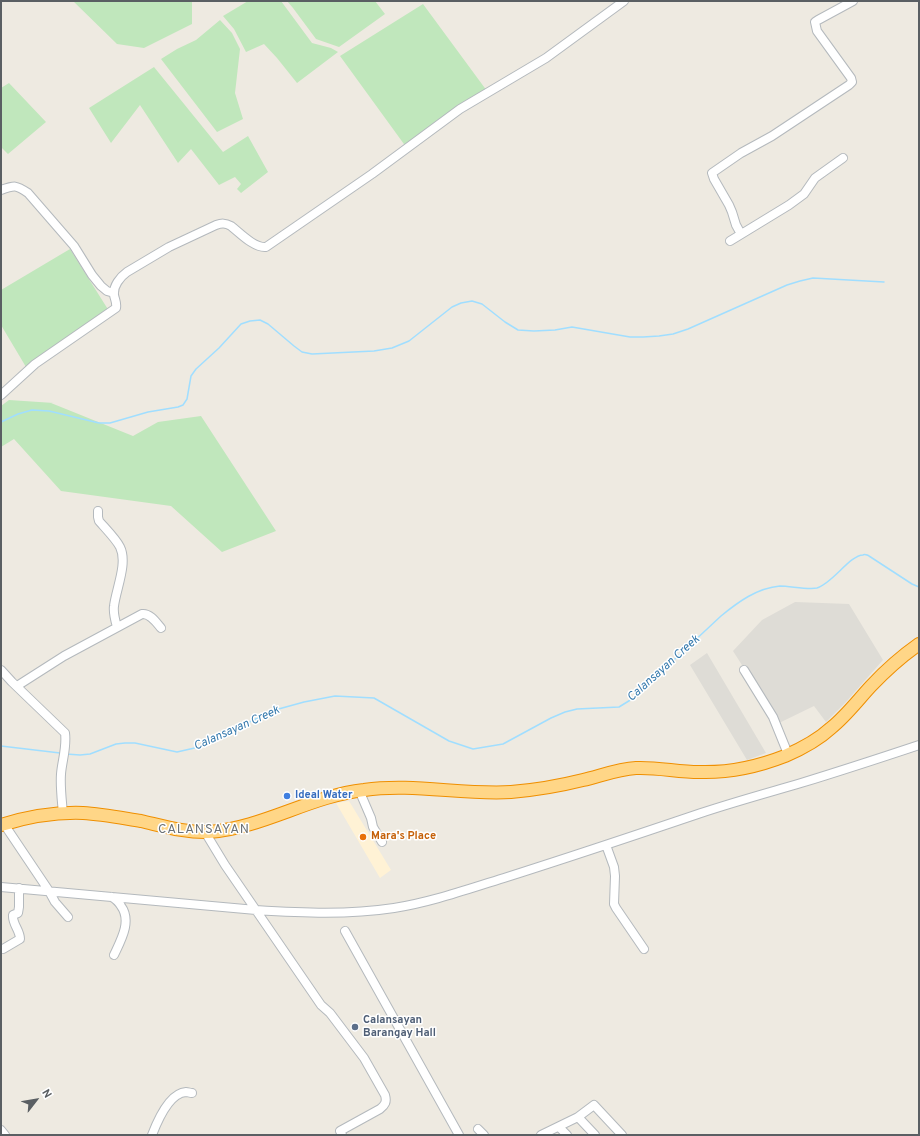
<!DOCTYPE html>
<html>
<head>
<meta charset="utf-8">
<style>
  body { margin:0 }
  #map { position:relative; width:920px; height:1136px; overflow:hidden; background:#eeeae1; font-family:Overpass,sans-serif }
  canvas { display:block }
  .frame { position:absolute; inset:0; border:2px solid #5a5f63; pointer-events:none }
  .north { position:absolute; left:16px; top:1080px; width:40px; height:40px; -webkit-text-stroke:3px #fff; paint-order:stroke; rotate:59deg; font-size:11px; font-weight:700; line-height:16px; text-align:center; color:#5a5f63 }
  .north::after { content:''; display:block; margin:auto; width:14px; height:18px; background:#5a5f63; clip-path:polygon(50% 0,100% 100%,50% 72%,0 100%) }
</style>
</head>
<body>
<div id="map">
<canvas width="920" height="1136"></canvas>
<div class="frame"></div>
<div class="north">N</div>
</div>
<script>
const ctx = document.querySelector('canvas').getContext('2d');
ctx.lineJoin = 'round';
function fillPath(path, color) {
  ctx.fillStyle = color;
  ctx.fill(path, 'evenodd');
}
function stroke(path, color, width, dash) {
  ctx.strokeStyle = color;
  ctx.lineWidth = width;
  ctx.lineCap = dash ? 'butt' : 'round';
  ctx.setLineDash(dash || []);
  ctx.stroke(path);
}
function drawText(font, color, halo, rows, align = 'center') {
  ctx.font = font + ' Overpass,sans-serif';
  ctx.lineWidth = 3;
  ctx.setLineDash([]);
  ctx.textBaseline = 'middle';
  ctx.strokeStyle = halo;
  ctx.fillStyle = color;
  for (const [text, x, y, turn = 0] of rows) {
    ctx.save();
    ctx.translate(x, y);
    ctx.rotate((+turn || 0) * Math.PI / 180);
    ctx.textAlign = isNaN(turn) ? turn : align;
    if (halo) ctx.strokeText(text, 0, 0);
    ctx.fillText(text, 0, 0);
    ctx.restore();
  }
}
const commercial = new Path2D(`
  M349,801L391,870L380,878L336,803Z`);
const industrial = new Path2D(`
  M795,602L849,604L883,660L845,703L826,722L814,706L779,723L733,651L762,620Z
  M707,653L766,753L747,760L690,665Z`);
const green = new Path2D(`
  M73,1H192V24L144,48L117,44Z
  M248,1H281L312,43L331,48L338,52L297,83L277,58L264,44L246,52L234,29L223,16Z
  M287,1H375L385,14L339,47L316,39L293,8Z
  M423,4L487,91L409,151L340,56Z
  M220,20L232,33L240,49L235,93L243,119L217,132L161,59L177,49L196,40Z
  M154,67L223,152L248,136L268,172L241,193L237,189L241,184L235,177L219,185L191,149L178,163L140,105L111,143L89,108Z
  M9,83L46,122L8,154L1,147V88Z
  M70,249L109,311L26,367L1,325V290Z
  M9,400L54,403H51L133,436L158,422L201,416L276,531L222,552L171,506L61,491L14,439L1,447V406Z`);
const stream = new Path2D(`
  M1,422L18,414L32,410L49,411L99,423H110L148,412L178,407L183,405L187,399L191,376L196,369L219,348L241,324L250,321L260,320L268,324L294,346L302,352L312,354L374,351L392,348L409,341L452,307L461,303L472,301L482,304L505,322L518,330L534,331L555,330L572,327L630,337H643L659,336L673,334L688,329L787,285L800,281L813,278L884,282
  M1,746L60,753
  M66,754L80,755L90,754L116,744L125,743H135L177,752L199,747L217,740L245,724L275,710L304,702L335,696L374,698L449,741L473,749L503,744L551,718L565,712L577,709L619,707L632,699L721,616C738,602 757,588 780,586C790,586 808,590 817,588C832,584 850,555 863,555C864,554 868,555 869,556L912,584L919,587`);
const minor = new Path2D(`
  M1,190C15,185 16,185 28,193L74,246L92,275L101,286L107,291L114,293
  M741,234L736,225L732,212L729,205L714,179L712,173L741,153L772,136L849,85L852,82L851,78L817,31L815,22L818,20L853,1
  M730,241L789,205L804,194L815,178L843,158
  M1,395L35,364L116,308C117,303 115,300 114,295C113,286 120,277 127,272L169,247L216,225C222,223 225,223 231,226C240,233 254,248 266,247L372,174L460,109L546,58L624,1
  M98,511V517L99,521C105,528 116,539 120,547C128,563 116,589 114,606C113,613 115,620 117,627
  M1,670L12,682L65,733C67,747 62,761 61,774C60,787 62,801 63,814
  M744,670L773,717L788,754
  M17,686L64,656L142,614C150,613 156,622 161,628
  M359,790L371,818L373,827L382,842
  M4,824L49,891L55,902L68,917
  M205,832L225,865L321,1005L330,1013L364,1058L385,1095C387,1102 385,1105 380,1109L340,1131L342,1135
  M606,845L614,867L615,876L614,904L616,908L644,949
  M1,887L256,910C303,913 348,915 394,908C432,902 468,889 504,878C570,857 636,835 701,813C734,802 767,793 801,783C840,771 880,758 919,745
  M112,897C115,899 119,902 121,906C132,921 121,940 114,955
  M345,931L459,1135
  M3,949L20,939C20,930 12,924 13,915L18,913L19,907V888
  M578,1117L595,1135
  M559,1127L567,1135
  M478,1129L484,1135
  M1,1130L5,1135
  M152,1135C157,1122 169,1093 186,1092C188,1092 190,1093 192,1093
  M541,1135L578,1117L594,1105L622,1135`);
const highway = new Path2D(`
  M1,825C27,817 55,812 83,813C102,814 122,818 141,821C163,826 186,833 209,832C263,828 310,796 364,790C413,783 462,795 511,792C535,790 559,786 583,780C600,776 618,769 636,768C657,767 678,772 699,772C729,773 757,767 785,756C801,749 818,740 831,728C846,716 858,700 871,686C886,670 902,656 919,644`);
const markers = [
  [287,796,4,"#3f7fe0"],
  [363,837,4,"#e8710a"],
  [355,1027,4,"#5c6f8a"]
];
const shopNames = [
  ["Ideal Water",295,796]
];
const foodNames = [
  ["Mara's Place",371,837]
];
const serviceNames = [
  ["Calansayan",363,1021],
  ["Barangay Hall",363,1034]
];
const waterNames = [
  ["Calansayan Creek",664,669,-42],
  ["Calansayan Creek",237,729,-24]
];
const quarterNames = [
  ["CALANSAYAN",204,830]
];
fillPath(commercial, '#fff2d5');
fillPath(industrial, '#dedcd6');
fillPath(green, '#c0e7bc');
stroke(stream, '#a0deff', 1.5);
stroke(minor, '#b4b9bd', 10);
stroke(highway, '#ef8f00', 14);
stroke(minor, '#fff', 8);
stroke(highway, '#ffd687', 12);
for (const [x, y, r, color] of markers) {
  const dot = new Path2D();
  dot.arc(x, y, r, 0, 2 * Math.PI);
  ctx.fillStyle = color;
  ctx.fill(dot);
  stroke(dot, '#fff', 1.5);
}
drawText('bold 11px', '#366cbe', '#fff', shopNames, 'left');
drawText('bold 11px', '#c56008', '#fff', foodNames, 'left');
drawText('bold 11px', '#4e5e75', '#fff', serviceNames, 'left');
drawText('italic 12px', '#367aad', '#fff', waterNames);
ctx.letterSpacing = '1px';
drawText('13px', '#6b7175', '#fff', quarterNames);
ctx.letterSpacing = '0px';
</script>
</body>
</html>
